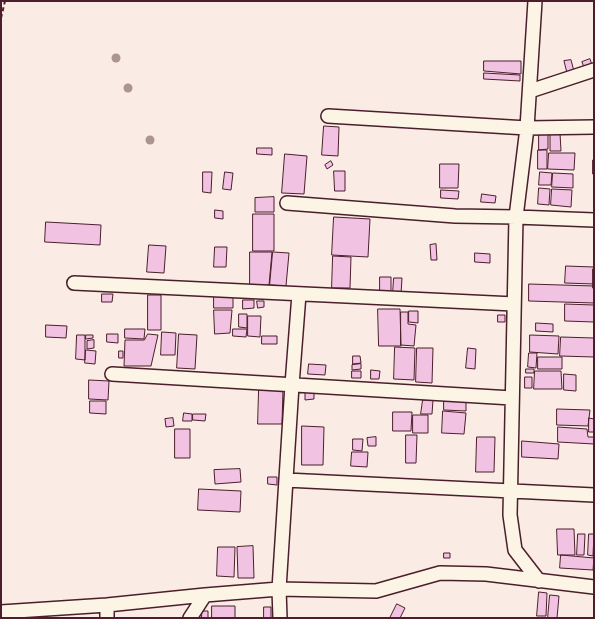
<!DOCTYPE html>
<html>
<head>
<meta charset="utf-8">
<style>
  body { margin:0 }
  #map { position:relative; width:595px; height:619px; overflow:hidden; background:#faebe5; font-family:Dekko,sans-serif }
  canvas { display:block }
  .frame { position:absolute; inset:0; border:2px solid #4a1f2b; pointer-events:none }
</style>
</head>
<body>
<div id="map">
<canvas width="595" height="619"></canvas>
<div class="frame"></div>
</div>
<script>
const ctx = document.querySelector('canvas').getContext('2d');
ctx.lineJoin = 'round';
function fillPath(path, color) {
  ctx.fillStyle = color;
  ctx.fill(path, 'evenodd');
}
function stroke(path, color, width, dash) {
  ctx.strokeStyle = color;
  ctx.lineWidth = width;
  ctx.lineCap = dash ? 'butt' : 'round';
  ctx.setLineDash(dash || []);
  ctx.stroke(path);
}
const building = new Path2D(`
  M590,59L593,68L585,70L582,62Z
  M571,60L575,75L568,77L564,61Z
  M484,61H521V74L484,71Z
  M484,73L520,75V81L484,79Z
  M324,126L339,127L338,156L322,155Z
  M560,133L561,151H550V134Z
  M539,134H548V149L539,150Z
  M257,148H272V155L257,154Z
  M538,150H547V169H538Z
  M549,153H575L574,170L548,169Z
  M285,154L307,156L304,194L282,193Z
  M593,160H594V174H593Z
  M331,161L333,165L327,169L325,165Z
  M440,164H459L458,188H440Z
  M334,171H345V191H335Z
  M203,172H212L211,193L203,192Z
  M225,172L233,173L231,190L223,189Z
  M540,172L552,173L551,185H539Z
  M553,173L573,174V188L552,187Z
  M539,188L550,189L549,205L538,204Z
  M552,189L572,190L571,207L551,205Z
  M441,190L459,191L458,199L441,198Z
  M482,194L496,196L495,203L481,202Z
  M274,197V212H255V198Z
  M215,210L223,211V219L215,218Z
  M253,214H274V251H253Z
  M334,217L370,219L368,257L332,255Z
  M46,222L101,225L100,245L45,242Z
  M436,244L437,260H431L430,245Z
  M149,245L166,246L164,273L147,272Z
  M215,247H227L226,267H214Z
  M250,252H272L269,285H250Z
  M273,252L289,253L286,286L270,285Z
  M475,253L490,254V263L475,262Z
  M333,256L351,257L350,288H332Z
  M566,266L594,267V284L565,283Z
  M593,269H594V288H593Z
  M380,277H391V294H380Z
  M394,278H402L401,294L393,293Z
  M529,284L594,286V303L529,301Z
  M102,294H113L112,302H102Z
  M148,295H161V330H148Z
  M214,295H233V308H214Z
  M243,300H254V308L243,309Z
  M257,301H264V307L258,308Z
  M565,304L594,305V322L565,321Z
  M378,309H400L401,346H379Z
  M214,310H232L230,333L215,334Z
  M409,311H418V323L409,322Z
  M401,312H408V324L416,325L414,346L401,345Z
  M239,314H247V328L239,327Z
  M498,315H505V322H498Z
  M248,316H261L260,337L248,336Z
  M536,323L553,324V332L536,331Z
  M46,325L67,326L66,338L46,337Z
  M125,329H145L144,339L125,338Z
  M233,329H247L246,337L233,336Z
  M162,332L176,333L175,355H161Z
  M107,334H118V343L107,342Z
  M148,334L158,335L151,366H124L125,340H144Z
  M179,334L197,335L195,369L177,368Z
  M77,335H85V360L76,359Z
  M86,335H93V338L86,339Z
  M530,335L559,336L558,354L530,352Z
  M262,336H277V344H262Z
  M561,337L594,338V357L560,356Z
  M94,340V348L87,349V341Z
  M395,347L415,348L414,380L394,379Z
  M417,348H433L432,383L416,382Z
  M468,348L476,349L475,369L466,368Z
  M86,350L96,351L95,364L85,363Z
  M119,351H123V358H119Z
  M529,353H537L536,368L528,367Z
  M353,356H360L361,363L353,364Z
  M538,357H562V369H538Z
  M309,364L326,365L325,375L308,374Z
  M361,364V369L352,370V365Z
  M526,369H534V373H526Z
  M371,370L380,371L379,379H371Z
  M352,371H361V378H352Z
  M535,371H561L562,389H534Z
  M564,374L576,375V391L564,390Z
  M525,377H532V388H525Z
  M89,380L109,381L108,400L89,399Z
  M259,389H283L282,424H258Z
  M314,391V399L305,400V392Z
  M444,398L466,399V411L444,410Z
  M423,400H433L432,414H421Z
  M90,401H106V414L90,413Z
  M557,409L590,410L588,426L557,425Z
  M443,411L466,413L464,434L442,433Z
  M393,412H412L411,431H393Z
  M184,413L192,414V421H183Z
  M193,414H206L205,421L193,420Z
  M413,415H428V433H413Z
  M173,418L174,426L166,427L165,419Z
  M589,418L594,419V432H589Z
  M302,426L324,427L323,465H302Z
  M558,427L587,429L588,437H594V444L558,442Z
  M175,429H190V458H175Z
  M406,435H417L416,463H406Z
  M376,437V446H368L367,438Z
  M477,437H495L494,472H476Z
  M353,439H363L362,451L353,450Z
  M522,441L559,444L558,459L522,457Z
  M352,452H368L367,467L351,466Z
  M240,469L241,482L215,484L214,470Z
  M268,477H277V485L268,484Z
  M199,489L241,491L240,512L198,510Z
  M557,529H574L575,555H558Z
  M578,534H585L584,555H577Z
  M589,534H594L593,556L588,555Z
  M253,546L254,578H238L237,547Z
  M218,547H235L234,577L217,576Z
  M444,553H450V558H444Z
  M561,555L594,558L593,570L560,568Z
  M539,592L547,593L546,616H537Z
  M550,595L559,596L557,618H548Z
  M397,604L405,608L400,618H390Z
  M212,606H235V618H212Z
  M264,607H271V618H264Z
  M202,611H208V618H202Z`);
const path = new Path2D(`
  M1,18L5,1`);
const minor = new Path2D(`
  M530,91L594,70
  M328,116L527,128L535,1
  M287,203L455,216L516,217L594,220
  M74,283L514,304
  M112,374L512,398
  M286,480L594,495
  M539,581L515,550L510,515L516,217L527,128L594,127
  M107,605V618
  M1,612L107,605L205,595
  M190,618L205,595L279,589L376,591L440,573L486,574L594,587
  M280,618L279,589L292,385L299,294`);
const trees = [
  [116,58],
  [128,88],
  [150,140]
];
fillPath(building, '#f2c2e3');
stroke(building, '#4a1f2b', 1);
stroke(minor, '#4a1f2b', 16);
stroke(path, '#4a1f2b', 2, [4, 3]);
stroke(minor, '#fcf5e5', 13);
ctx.fillStyle = '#ab958c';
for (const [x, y] of trees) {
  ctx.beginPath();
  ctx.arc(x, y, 4.5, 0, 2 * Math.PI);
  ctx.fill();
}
</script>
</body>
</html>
